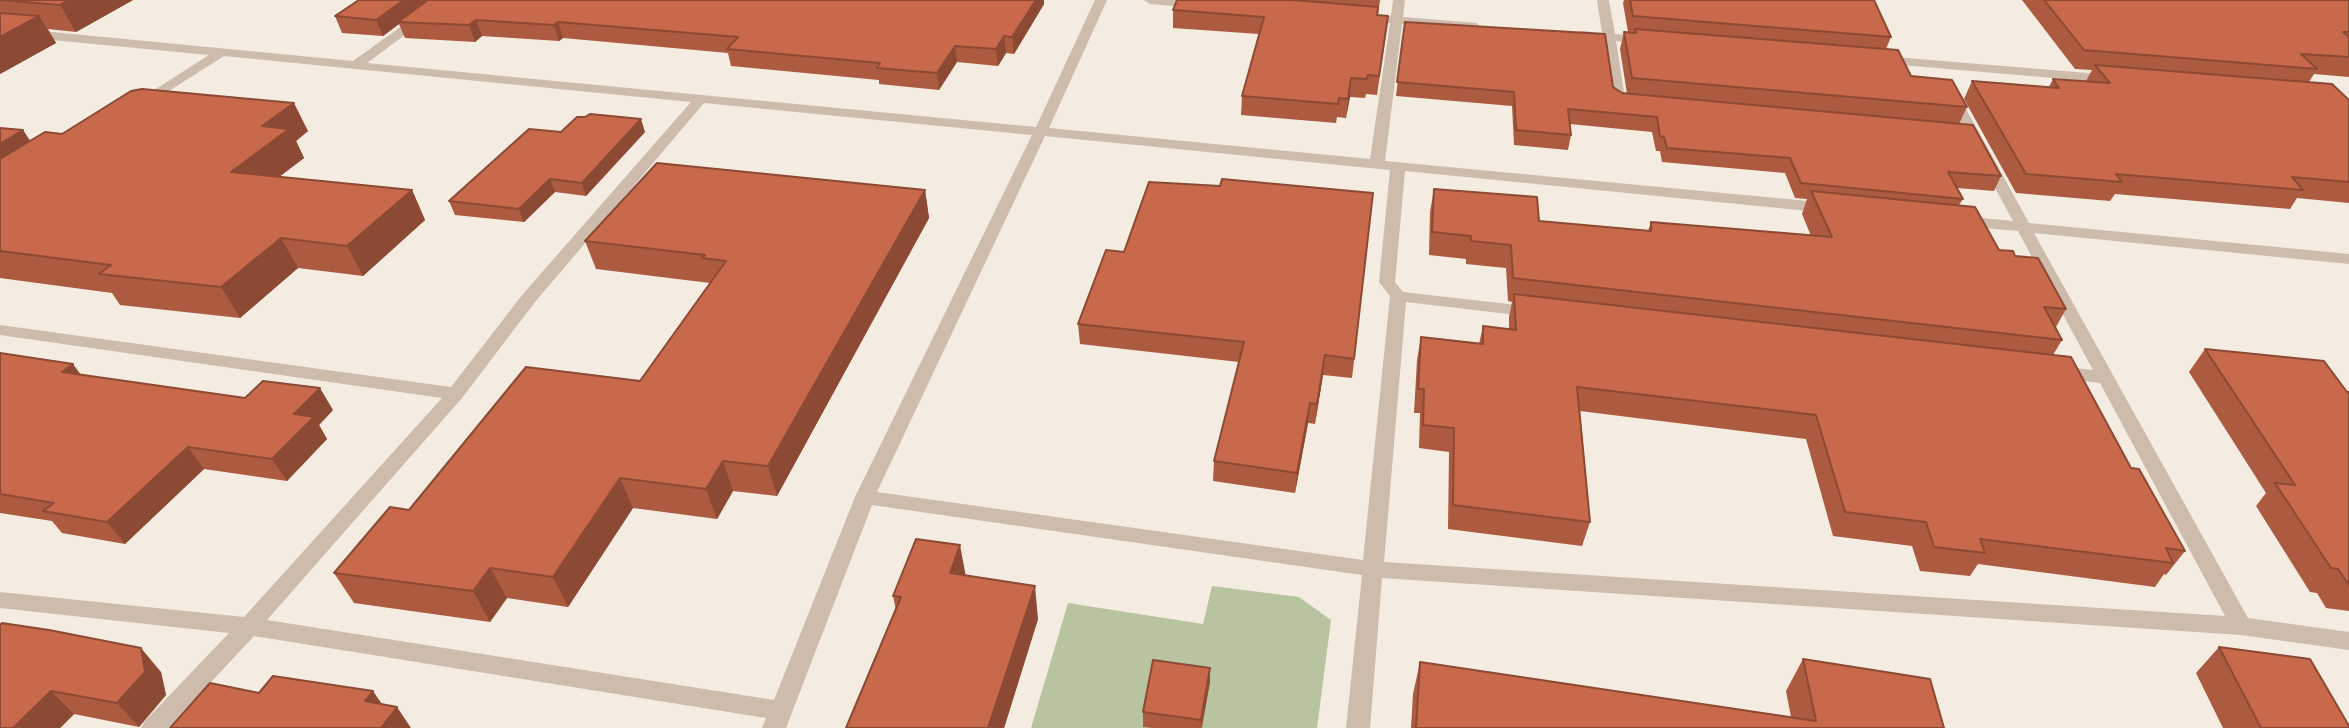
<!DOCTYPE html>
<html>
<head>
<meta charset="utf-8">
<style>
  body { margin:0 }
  canvas { display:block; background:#f4ebe1 }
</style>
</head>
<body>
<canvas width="2349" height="728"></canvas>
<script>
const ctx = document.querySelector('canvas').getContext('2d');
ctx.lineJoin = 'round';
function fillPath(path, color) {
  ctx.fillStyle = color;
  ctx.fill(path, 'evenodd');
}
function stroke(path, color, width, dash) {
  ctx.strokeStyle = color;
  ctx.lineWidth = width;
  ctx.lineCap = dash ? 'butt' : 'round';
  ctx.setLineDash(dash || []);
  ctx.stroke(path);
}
const green = new Path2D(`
  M1212,586L1299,597L1331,620L1317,728H1031L1068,603L1203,624Z`);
const minor = new Path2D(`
  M438,0H452L367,63L1036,127L1095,0H1107L1049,128L1370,159L1390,23L1361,21V15L1391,16L1393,0H1405L1403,17L1477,23L1479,26L1473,30L1402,24L1385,161L1829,203L1837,208L1829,213L1405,171L1395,282L1403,292L1534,307L1542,312L1534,317L1406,302L1384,562L2225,616L2100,383L2059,378L2050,372L2059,366L2093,370L2018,231L1961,226L1953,221L1961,216L2013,221L1944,94L1946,91H1956L2029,223L2349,254V264L2034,233L2248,618L2349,632V650L2241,635L1382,578L1370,728H1346L1362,575L872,505L786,728H762L766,718L254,636L168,728H141L145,721L229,633L0,608V592L244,617L442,398L0,335V325L451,387L523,294L691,102L224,56L142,108L137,107V101L209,55L0,35V27L353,61ZM704,103L1032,135L855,497L774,700L267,620L462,398L535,302ZM1045,136L1390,170L1379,282L1390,296L1363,560L877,492Z
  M1144,0H1193L1204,4L1198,8L1150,4Z
  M1597,0H1609L1615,34L1644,36L1650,40L1644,44L1616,41L1625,98L1634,99V105H1619L1612,101L1603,40L1582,39L1576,35L1582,31L1602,33Z
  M1882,56L2112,75L2119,79L2112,83L1878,63L1876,60Z`);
const wall = new Path2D(`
  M0,0H133L76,32L48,29L56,43L0,74Z
  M1036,0H1044V4L1014,54L1006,53L998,66L957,62L939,90L879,84V80L731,66L728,53L563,38L559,41L482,36L475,42L405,38L399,24L383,36L342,33L335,16Z
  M1177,0H1380L1378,15L1386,34L1377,95L1366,94L1365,98L1350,97L1346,118L1337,117L1336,123L1241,115L1242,96L1259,34L1173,28V10Z
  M1624,0H1874L1891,37L1886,49L1911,76L1967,107L1959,124L2001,176L1994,191L1957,188L1963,199L1959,205L1999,250L2015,256L2066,309L2056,327L2062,340L2053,355L2131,468L2185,551L2166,575L2164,574L2155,587L1978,564L1970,576L1920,571L1912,546L1833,536L1806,439L1580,411L1590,522L1582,546L1448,529L1449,452L1419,448L1420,413H1414L1417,360L1421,337L1479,344L1483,326L1509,329V317L1512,302L1508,301L1506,268L1466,264V259L1429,255L1430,212L1434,189L1539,221L1648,231L1651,222L1811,236L1802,214L1807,199L1795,198L1785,173L1662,162L1660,151H1656L1652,132L1570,124L1571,135L1568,150L1514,145L1512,106L1396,96L1405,22L1613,87L1622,93L1627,94L1620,49L1624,32H1628L1623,3Z
  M2022,0H2349V77L2314,74L2309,82L2349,100V203L2297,198L2290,209L2115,194L2110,201L2016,193L1964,99L1972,81L2049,87L2053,79L2086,81L2092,70L2075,69Z
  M0,128L23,130L30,141L62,134L308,131L296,141L304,158L279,177L412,190L425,220L363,276L298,268L240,318L120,305L112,293L0,278Z
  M561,132H645L586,196L555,192L524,222L455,215L449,201Z
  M1220,186L1373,193L1352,378L1323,375L1315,424L1308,423L1295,493L1213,481L1214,461L1239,362L1080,344L1078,324L1124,252Z
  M925,190L929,218L777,496L733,491L717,519L633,508L568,607L507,598L490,622L354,603L334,573L409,510L640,381L710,283L596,269L585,241Z
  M2205,349L2349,392V611L2326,608L2317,593L2310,592L2256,506L2266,493L2189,372Z
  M0,353L81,375L333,410L319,425L327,439L287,481L204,469L125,544L62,533L52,521L0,513Z
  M965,575L1038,619L1004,728H846L896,610L893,596Z
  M0,625L161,672L166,695L139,727L74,714L60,728H0Z
  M2219,647L2349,728H2223L2196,673Z
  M1803,659L1944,728H1411L1413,694L1420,662L1791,717L1786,691Z
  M1210,682L1202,728H1153L1143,727V712Z`);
const shadedWall = new Path2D(`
  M70,0H133L76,32L60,5Z
  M404,0H433L398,22L399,24L383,36L376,20Z
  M1036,0H1044V4L1014,54L1012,37Z
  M39,16L56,43L0,74V37Z
  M476,20L482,36L475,42L469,25Z
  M558,22L563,38L559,41L554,25Z
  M1004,36L1006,53L998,66L996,49Z
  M955,46L957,62L939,90L937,73Z
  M1351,78L1350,97L1346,118L1348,99Z
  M294,103L308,131L296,141L304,158L247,201L231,172L262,126Z
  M641,119L645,132L586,196L582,183Z
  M23,130L42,159L0,186V144Z
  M550,179L555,192L524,222L519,209Z
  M412,190L425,220L363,276L347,246Z
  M925,190L929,218L777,496L768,466Z
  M281,238L298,268L240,318L221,287Z
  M1325,355L1323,375L1315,424L1317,404Z
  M73,364L89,386L62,372Z
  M320,388L333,410L319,425L327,439L287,481L272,459L294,414Z
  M1310,403L1308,423L1295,493L1297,473Z
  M188,447L204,469L125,544L107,522Z
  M723,461L733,491L717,519L706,489Z
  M620,478L633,508L568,607L553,577Z
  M960,545L966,577L950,573Z
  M490,568L507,598L490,622L473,591Z
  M1035,586L1038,619L1004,728H988Z
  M141,648L161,672L166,695L139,727L117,703Z
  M1210,668V682L1201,728V720Z
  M51,691L74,714L60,728H13Z
  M373,691L390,716L397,707L411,728H381L365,701Z`);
const building = new Path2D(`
  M0,0H70L60,5Z
  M359,0H404L376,20L335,16Z
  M428,0H1036L1012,37L1004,36L996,49L955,46L937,73L877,68L880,63L727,49L738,37L558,22L554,25L476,20L469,25L398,22Z
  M1177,0H1293L1378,7L1377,15L1388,16L1379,76L1368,75L1367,79L1351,78L1348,99L1339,98L1338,104L1242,96L1264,17L1173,10Z
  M1630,0H1874L1891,37L1633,16Z
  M2044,0H2349V32H2343L2349,37V57L2301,54L2317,69L2084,50Z
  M0,13L39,16L0,37Z
  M1405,22L1605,34L1613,87L1622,93L1973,125L2001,176L1948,172L1963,199L1801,183L1790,158L1667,148L1664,137L1660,136L1657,117L1568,109L1571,135L1516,130L1514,92L1397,82Z
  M1635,29L1898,50L1911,76L1952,80L1967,107L1632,78L1624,32L1636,33Z
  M2095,65L2332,84L2349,100V182L2292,177L2303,190L2116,174L2122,182L2026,174L1972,81L2059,88L2053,79L2110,83Z
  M142,89L294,103L262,126L289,129L231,172L412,190L347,246L281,238L221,287L99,274L111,265L0,251V159L45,132L62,134L131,91Z
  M590,114L641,119L582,183L550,179L519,209L449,201L529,129L561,132L577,117H585Z
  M0,128L23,130L0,144Z
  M657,163L925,190L768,466L723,461L706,489L620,478L553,577L490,568L473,591L334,573L390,507L409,510L526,367L640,381L726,261L702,258L705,255L585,241Z
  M1222,179L1373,193L1354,359L1325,355L1317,404L1310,403L1297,473L1214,461L1244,342L1078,324L1106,250L1124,252L1149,182L1220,186Z
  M1434,189L1537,197L1539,221L1651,231V222L1832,237L1811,191L1975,207L1999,250L2013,251L2015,256L2038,258L2066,309L2044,307L2062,340L1513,278L1511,245L1471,241V236L1432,232Z
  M1514,294L2071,357L2131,468L2139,469L2185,551L2166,548L2173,563L1980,539L1985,553L1934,547L1926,522L1845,512L1816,415L1577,387L1590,522L1453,505L1454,428L1423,425L1424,389H1418L1421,337L1483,344V326L1516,330Z
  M2205,349L2324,361L2347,392H2349V585L2338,569L2331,568L2275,483L2295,485Z
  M0,353L73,364L62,372L245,398L263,381L320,388L294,414L314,417L272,459L188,447L107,522L43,511L54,503L0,494Z
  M916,539L960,545L950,573L1035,586L988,728H846L901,597L893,596Z
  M2,623L49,630L141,648L145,672L117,703L51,691L13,728H0V625Z
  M2219,647L2310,659L2349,726V728H2261Z
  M1803,659L1930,679L1944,728H1416L1420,662L1816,721Z
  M1153,660L1210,668L1201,720L1143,712Z
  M273,676L373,691L365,701L397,707L381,728H170L210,683L259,693Z`);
fillPath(green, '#b8c4a0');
fillPath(minor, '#cdbbac');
fillPath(wall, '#ac5a40');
fillPath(shadedWall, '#8c4a34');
fillPath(building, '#c8694b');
stroke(building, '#8c4a34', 2);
</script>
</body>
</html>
